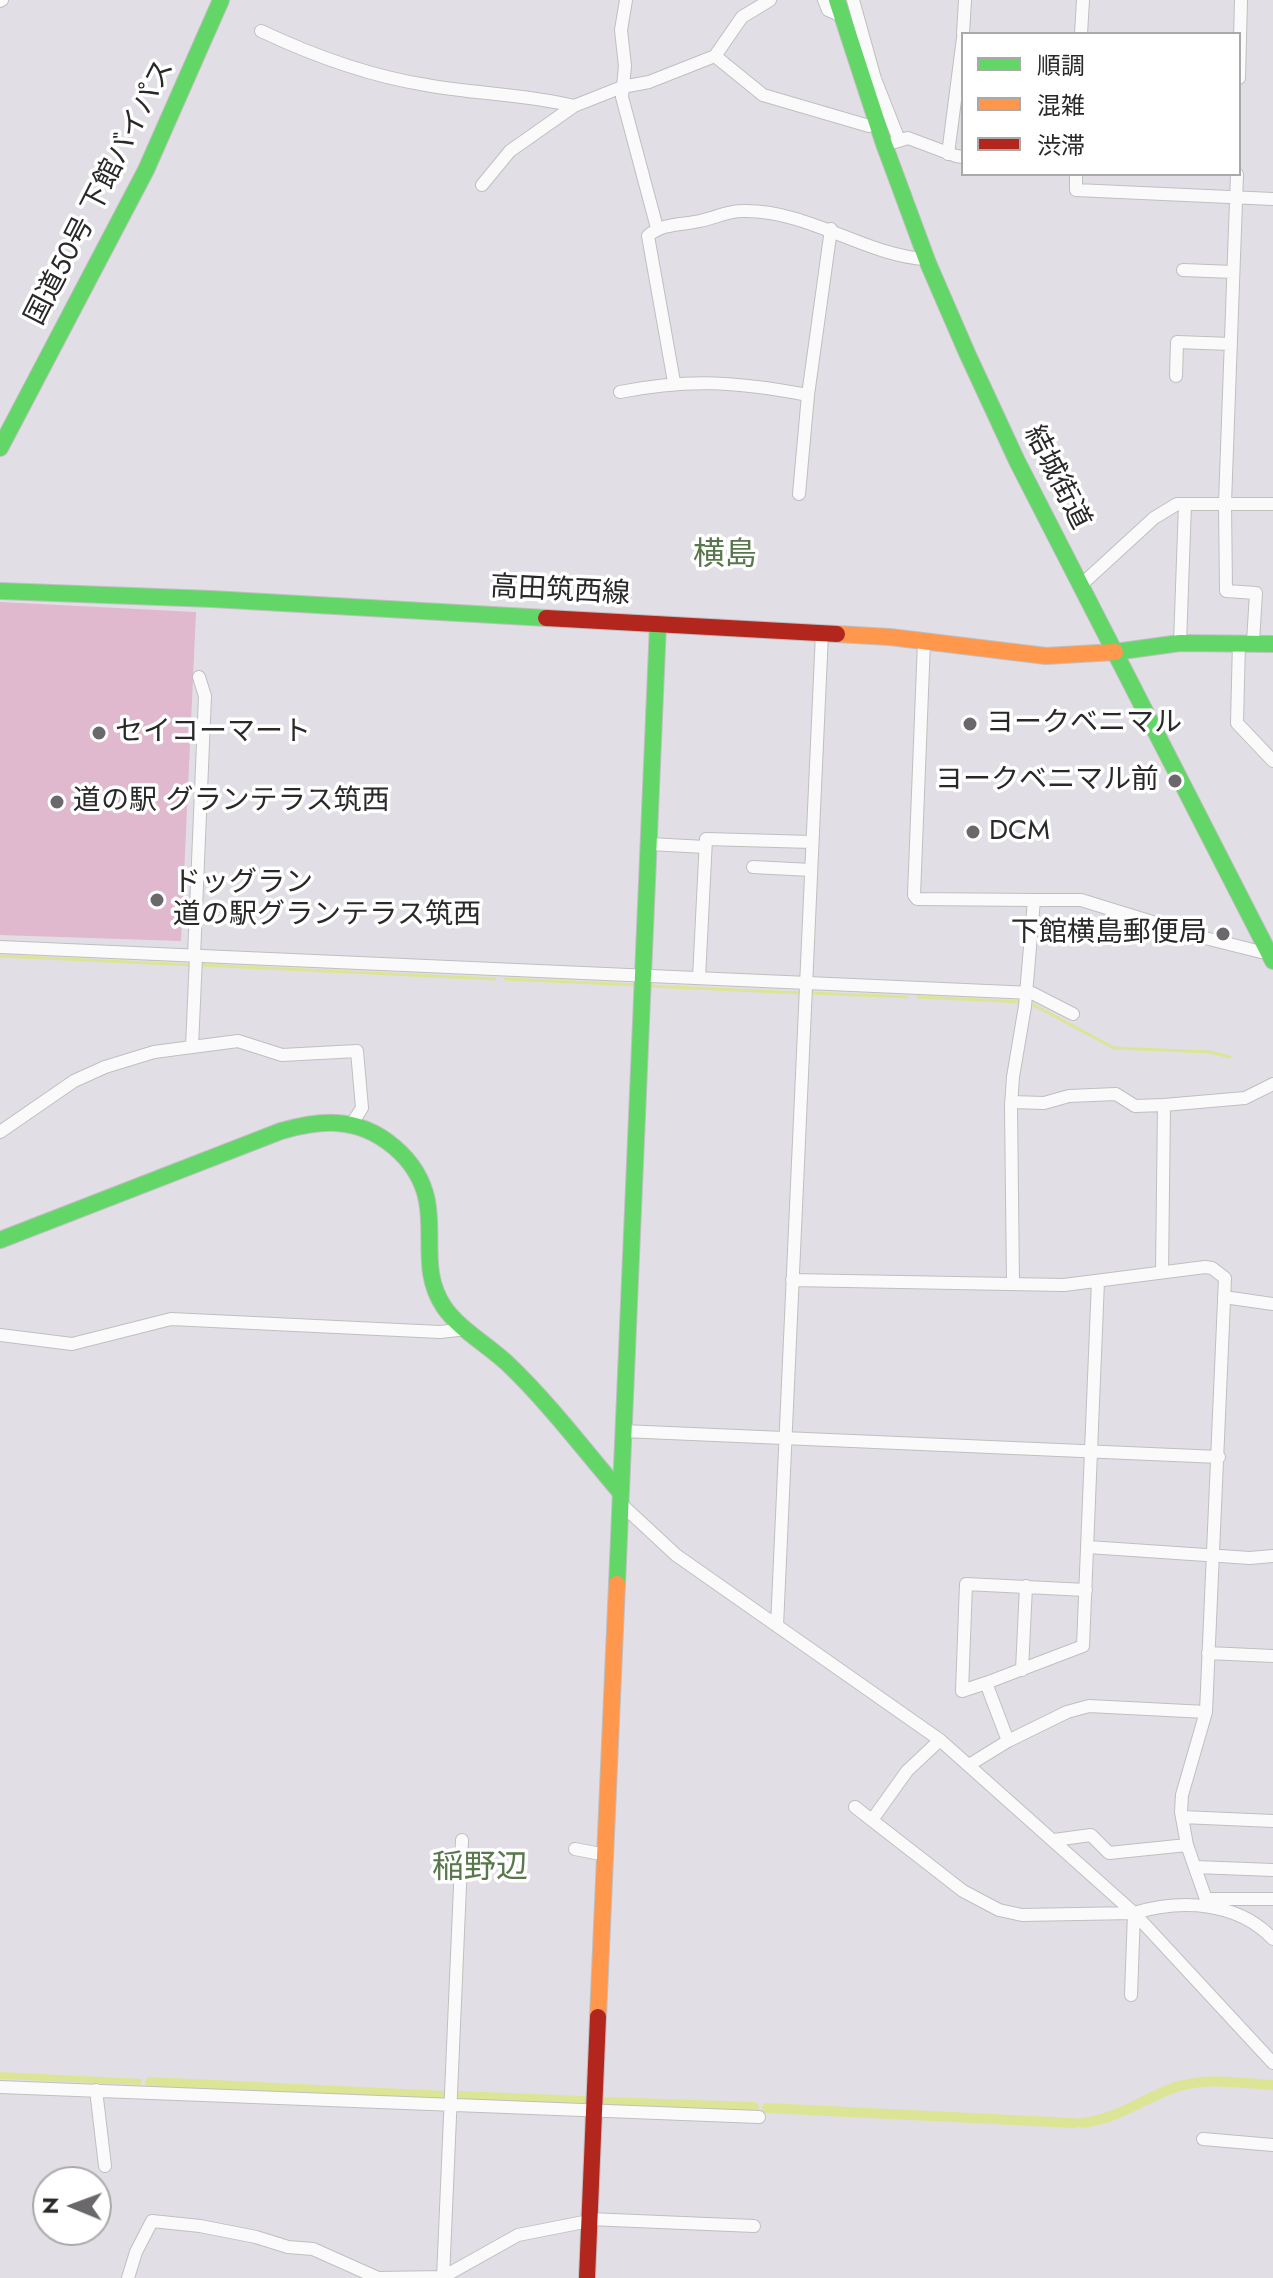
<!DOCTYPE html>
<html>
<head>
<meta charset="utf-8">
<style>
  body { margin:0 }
  #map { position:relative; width:1273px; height:2278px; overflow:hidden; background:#e2dee6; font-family:Jost,"Noto Sans JP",sans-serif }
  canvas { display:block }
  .legend { position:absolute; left:961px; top:32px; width:280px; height:144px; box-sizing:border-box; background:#fff; border:2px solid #a9a9a9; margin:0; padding:10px 14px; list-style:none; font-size:24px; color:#292929 }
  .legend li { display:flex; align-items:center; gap:16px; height:40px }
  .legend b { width:40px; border:2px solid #a9a9a9 }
  .north { position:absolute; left:32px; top:2166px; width:80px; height:80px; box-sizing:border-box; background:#fff; border:2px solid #a9a9a9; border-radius:50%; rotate:271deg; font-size:22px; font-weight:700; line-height:32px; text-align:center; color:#292929 }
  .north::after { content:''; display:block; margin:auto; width:28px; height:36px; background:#6a686b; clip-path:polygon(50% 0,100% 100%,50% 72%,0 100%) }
</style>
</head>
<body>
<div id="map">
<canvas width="1273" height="2278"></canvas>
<ul class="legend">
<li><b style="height:10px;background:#63d668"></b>順調</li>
<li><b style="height:10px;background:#ff974d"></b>混雑</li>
<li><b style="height:10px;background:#b3261e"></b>渋滞</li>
</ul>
<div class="north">N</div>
</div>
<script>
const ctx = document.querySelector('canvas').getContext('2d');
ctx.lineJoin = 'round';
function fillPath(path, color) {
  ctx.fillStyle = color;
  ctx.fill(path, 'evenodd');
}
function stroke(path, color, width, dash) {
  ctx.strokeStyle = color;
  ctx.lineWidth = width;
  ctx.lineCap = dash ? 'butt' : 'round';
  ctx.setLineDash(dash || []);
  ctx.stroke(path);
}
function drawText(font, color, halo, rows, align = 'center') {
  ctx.font = font + ' Jost,"Noto Sans JP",sans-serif';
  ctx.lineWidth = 7;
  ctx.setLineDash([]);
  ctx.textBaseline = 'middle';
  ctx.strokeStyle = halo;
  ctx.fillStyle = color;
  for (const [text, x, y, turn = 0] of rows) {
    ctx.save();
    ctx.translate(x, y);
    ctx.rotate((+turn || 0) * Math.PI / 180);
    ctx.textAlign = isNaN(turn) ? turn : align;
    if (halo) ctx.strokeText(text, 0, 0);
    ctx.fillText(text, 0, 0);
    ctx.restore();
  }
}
const green = new Path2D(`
  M0,602L196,612L181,941L0,935Z`);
const water = new Path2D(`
  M0,2072L142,2079L141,2085L0,2079Z`);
const stream = new Path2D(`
  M0,956L192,965
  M200,965L495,979
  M505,979L637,985
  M649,986L801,993
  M810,993L907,997
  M918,997L1022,1002
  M1030,1003L1114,1048L1210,1052L1230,1057`);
const canal = new Path2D(`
  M150,2082L446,2096
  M458,2096L584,2101
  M605,2102L754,2107
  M767,2108L1074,2123
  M1081,2123C1114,2120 1138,2102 1168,2090C1201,2076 1238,2083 1273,2085`);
const street = new Path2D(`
  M626,0L621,30L625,66L622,97L657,228
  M824,0L828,10L842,16
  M853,0L875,79L899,140
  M0,1L2,0
  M261,31C312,55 370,76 426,85C475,94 525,94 574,106
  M963,34L965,0
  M1081,34L1083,0
  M715,56L763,95L869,126L877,123
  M1239,78L1241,0
  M895,142L908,138L956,156L963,157
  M948,154L963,38
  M1076,174V190L1273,199
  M1237,174L1225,503L1226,591L1256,593L1253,642
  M482,185L510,151L574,106L622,87L649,82L715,56L742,17L770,0
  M1183,270L1233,272
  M1176,376L1177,342L1231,344
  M674,382L648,236C662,223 682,225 700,221C714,218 728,211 742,211C807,209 866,256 926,259
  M620,392C690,378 739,382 808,395
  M799,494L808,395L831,229
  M1081,585L1154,518L1177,504H1273
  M924,641L914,895L917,899L1034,900
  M1239,642L1237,723L1273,761
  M1180,643L1185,504
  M650,844L705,847
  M753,867L811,870
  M0,947L1032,993L1073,1014
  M194,956L205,696L199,677
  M699,978L706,839L812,842
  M192,1047L196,956
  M1011,1102L1044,1103L1069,1096L1116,1094L1135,1106L1164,1105
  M0,1132L74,1081L105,1067L154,1052L238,1041L282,1055L357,1051L362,1108L351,1125
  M1162,1272L1164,1105L1245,1098L1273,1084
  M792,1280L1064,1285L1205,1267L1212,1268L1225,1278L1206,1712L1182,1795L1181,1812L1187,1845L1208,1905
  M1013,1284L1011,1106L1013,1077L1025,1006L1034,900H1081L1201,937L1261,952L1267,949
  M1224,1297L1273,1304
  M0,1335L72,1344L171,1319L440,1332L467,1329
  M623,1431L1219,1457
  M620,1503L676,1555L940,1740L1134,1913L1273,2063
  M1088,1547L1250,1558L1273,1556
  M777,1626L822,633
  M1208,1653L1273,1656
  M1022,1670L1026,1586
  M986,1683L962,1691L966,1584L1086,1590
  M1008,1741L986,1683L1083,1646L1098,1281
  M969,1765L1008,1741L1067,1712L1089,1706L1206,1712
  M855,1807L963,1891L999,1910L1022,1915L1134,1913C1181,1899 1237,1901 1273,1939
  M1182,1817L1273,1821
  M872,1820L907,1771L940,1740
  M1054,1840L1091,1835L1109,1853L1187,1845
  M575,1849L606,1855
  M1195,1867L1273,1870
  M1206,1899H1273
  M1131,1995L1134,1913
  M0,2087L759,2117
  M96,2090L105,2166
  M1203,2139L1273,2145
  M589,2219L754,2226
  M128,2278L136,2252L152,2221L200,2226L256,2237L288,2247L313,2249L378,2278L443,2277L518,2235L589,2221
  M443,2278L462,1840`);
const fast = new Path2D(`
  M837,0L884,144L928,263L967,353L1017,461L1273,961
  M0,448L146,170L221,0
  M0,591L212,599L546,618
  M1115,652L1180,643L1273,644
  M0,1240L281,1131C299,1126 317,1122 336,1123C378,1125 419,1159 427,1201C434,1238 421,1273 444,1307C458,1328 489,1346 508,1364C548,1402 585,1451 621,1493
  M617,1584L658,624`);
const slow = new Path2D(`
  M837,634L890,637L1046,656L1115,652
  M598,2017L617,1584`);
const jam = new Path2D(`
  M546,618L837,634
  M587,2278L598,2017`);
const markers = [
  [970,724,8,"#6a686b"],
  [99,733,8,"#6a686b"],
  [1175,781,8,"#6a686b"],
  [57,802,8,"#6a686b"],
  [973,832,8,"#6a686b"],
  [157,900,8,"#6a686b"],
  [1223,934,8,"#6a686b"]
];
const streetNames = [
  ["国道50号 下館バイパス",101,193,-63],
  ["結城街道",1056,478,63],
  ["高田筑西線",560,592,3]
];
const poiNames = [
  ["ヨークベニマル",986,724],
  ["セイコーマート",115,733],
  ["ヨークベニマル前",1159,781,"right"],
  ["道の駅 グランテラス筑西",73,802],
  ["DCM",989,832],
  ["ドッグラン",173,884],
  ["道の駅グランテラス筑西",173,916],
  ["下館横島郵便局",1207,934,"right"]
];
const quarterNames = [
  ["横島",725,556],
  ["稲野辺",480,1869]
];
fillPath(green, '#e0b9ce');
fillPath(water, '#dce595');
stroke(stream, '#dce595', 3);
stroke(canal, '#dce595', 10);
stroke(street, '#bfbfc0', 14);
stroke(fast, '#bfbfc0', 18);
stroke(slow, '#bfbfc0', 18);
stroke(jam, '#bfbfc0', 18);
stroke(street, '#fbfafb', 12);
stroke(fast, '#63d668', 16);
stroke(slow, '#ff974d', 16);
stroke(jam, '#b3261e', 16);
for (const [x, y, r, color] of markers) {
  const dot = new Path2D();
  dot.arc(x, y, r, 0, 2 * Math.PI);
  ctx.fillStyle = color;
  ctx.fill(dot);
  stroke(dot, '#fff', 3);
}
drawText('28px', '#292929', '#fff', streetNames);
drawText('28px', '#292929', '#fff', poiNames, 'left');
drawText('32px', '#59774c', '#fff', quarterNames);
</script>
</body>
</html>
